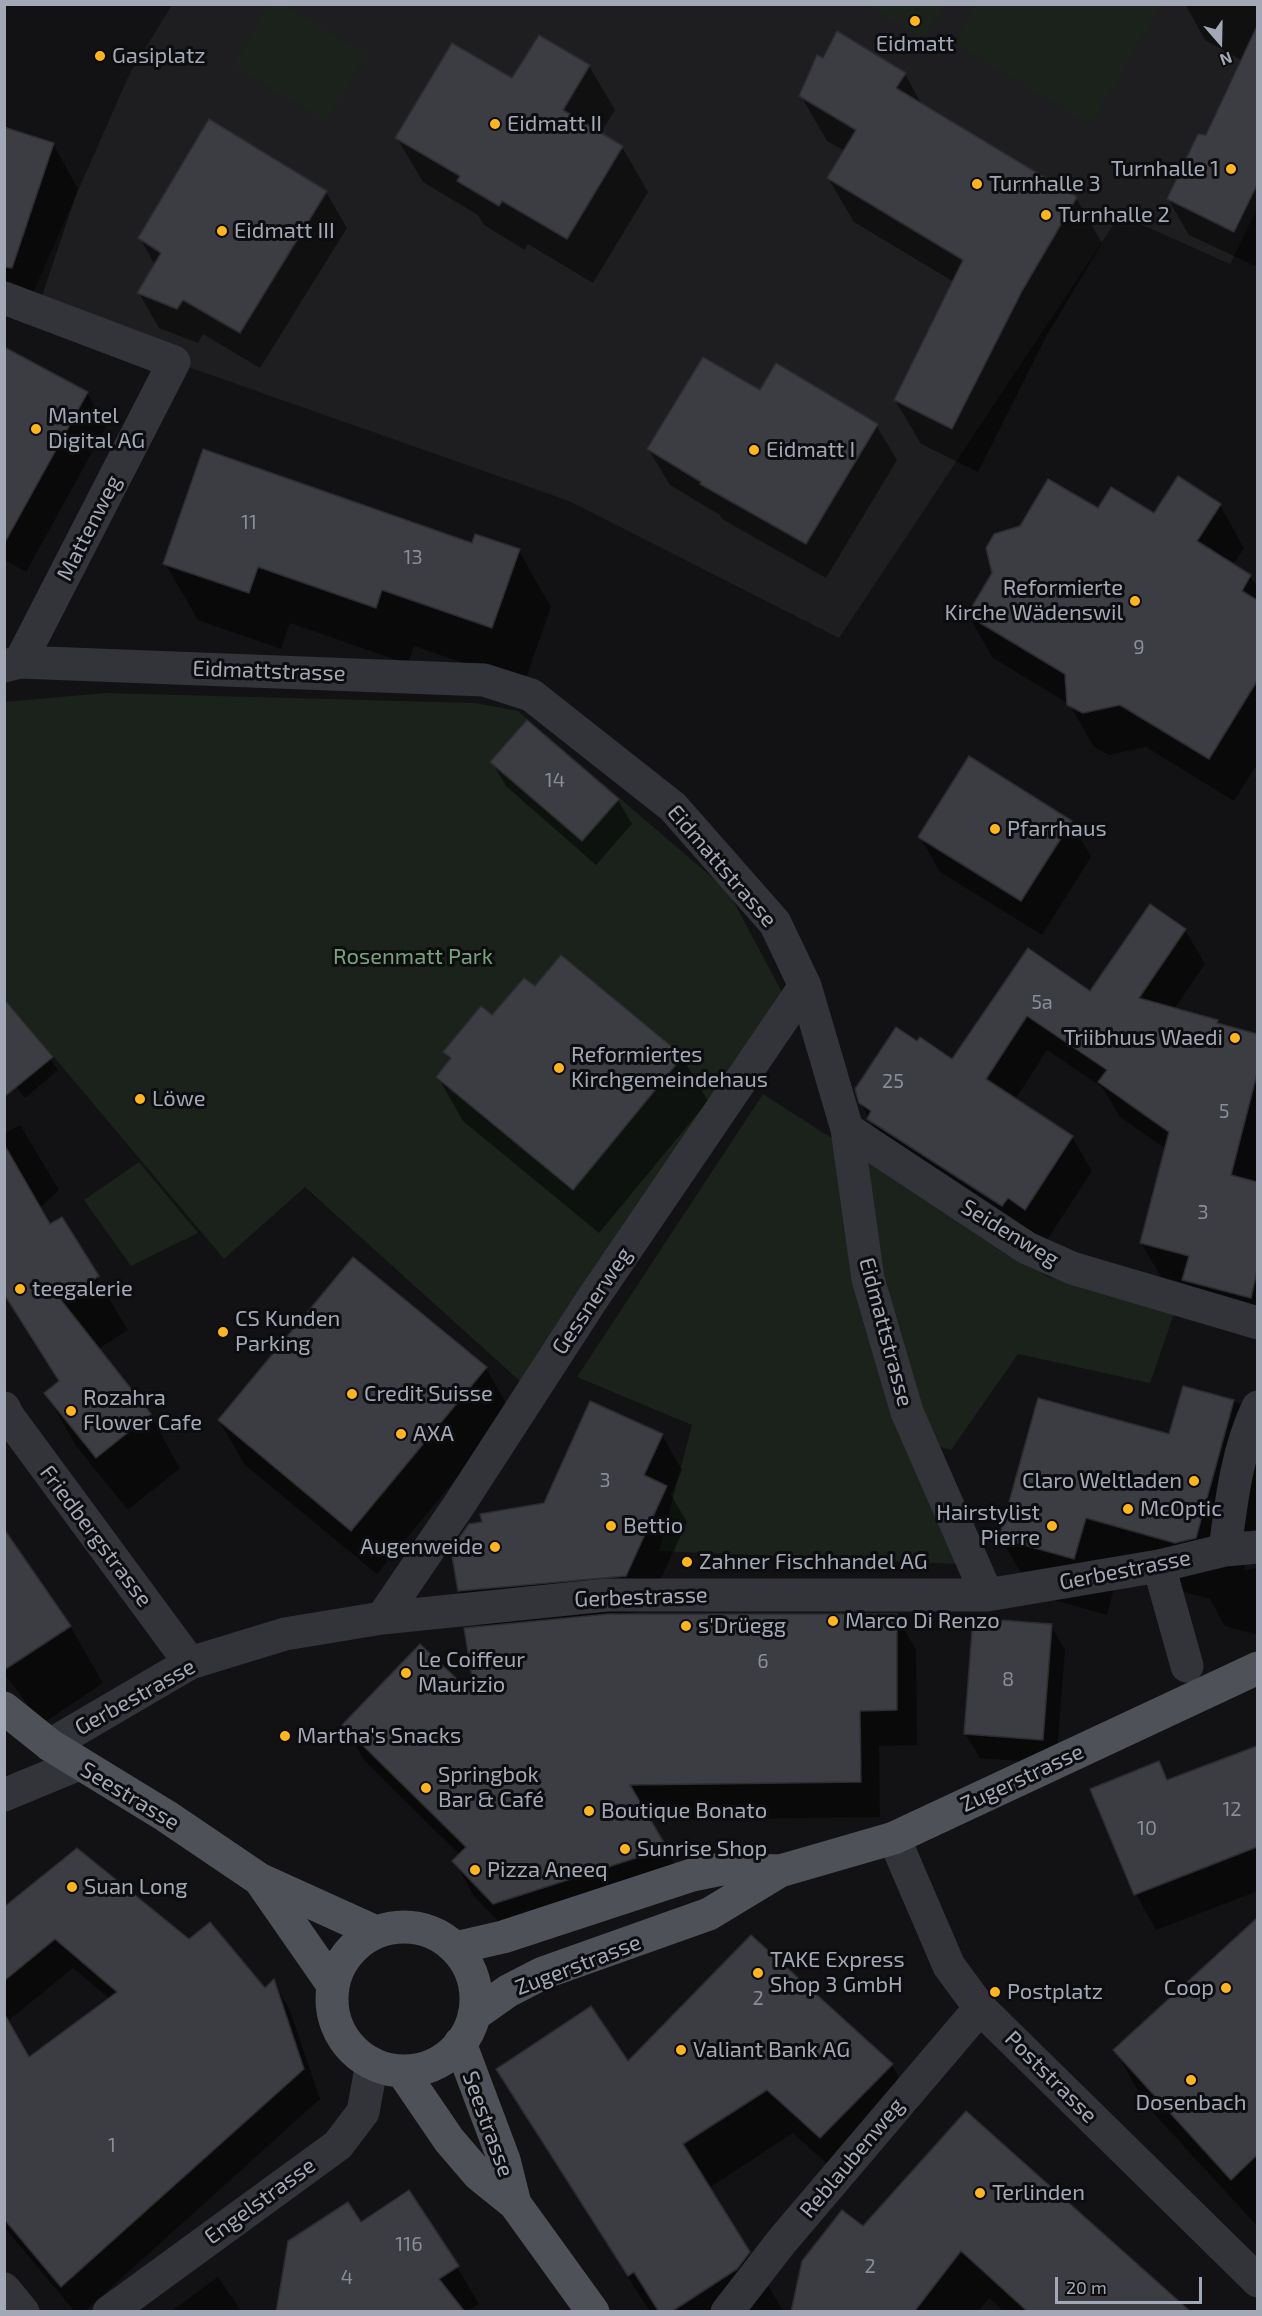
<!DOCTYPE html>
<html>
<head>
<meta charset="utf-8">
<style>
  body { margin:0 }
  #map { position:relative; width:1262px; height:2316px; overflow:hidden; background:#121214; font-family:"Exo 2",sans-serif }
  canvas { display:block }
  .frame { position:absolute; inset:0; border:6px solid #a2a8b6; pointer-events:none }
  .north { position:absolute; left:1190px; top:12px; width:60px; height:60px; -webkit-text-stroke:4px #0d0d0f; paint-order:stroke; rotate:160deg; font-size:16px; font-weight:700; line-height:24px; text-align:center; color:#a2a8b6 }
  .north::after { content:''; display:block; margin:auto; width:21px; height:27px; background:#a2a8b6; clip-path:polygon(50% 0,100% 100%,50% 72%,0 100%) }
  .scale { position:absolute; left:1055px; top:2277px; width:147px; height:27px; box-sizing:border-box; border:3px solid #a2a8b6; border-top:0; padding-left:8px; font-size:18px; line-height:21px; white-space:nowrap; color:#a2a8b6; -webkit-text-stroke:4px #0d0d0f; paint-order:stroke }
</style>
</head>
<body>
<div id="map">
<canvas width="1262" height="2316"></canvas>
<div class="frame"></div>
<div class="north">N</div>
<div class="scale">20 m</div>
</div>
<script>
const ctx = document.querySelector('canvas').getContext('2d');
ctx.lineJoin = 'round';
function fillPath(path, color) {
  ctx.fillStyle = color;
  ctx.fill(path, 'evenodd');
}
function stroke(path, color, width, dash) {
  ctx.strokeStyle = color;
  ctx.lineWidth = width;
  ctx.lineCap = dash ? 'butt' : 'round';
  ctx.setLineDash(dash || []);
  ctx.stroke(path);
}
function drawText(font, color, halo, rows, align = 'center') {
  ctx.font = font + ' "Exo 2",sans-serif';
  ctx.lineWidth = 6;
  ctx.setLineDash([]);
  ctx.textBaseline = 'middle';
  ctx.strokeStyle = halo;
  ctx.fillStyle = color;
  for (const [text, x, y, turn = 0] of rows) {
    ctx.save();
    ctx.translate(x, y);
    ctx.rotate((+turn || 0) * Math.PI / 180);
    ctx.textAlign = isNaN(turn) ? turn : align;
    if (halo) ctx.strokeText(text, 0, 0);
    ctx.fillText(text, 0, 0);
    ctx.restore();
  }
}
const built = new Path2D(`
  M172,5H1257V209L1230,264L1120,215L839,638L569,501L174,362L27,306L130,73Z`);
const green = new Path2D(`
  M269,5H283L366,54L326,121L233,66Z
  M867,5L944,4V5L924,38Z
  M976,5V4L1161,5L1091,124L954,43Z
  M106,693L475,703L518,711L728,891L783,994L522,1383L305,1187L224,1259L5,999L4,702Z
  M763,1094L1048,1277L1175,1311L1150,1383L1018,1354L951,1450L904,1437L957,1564L659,1551L692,1425L577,1377Z
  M139,1162L198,1233L131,1266L84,1200Z`);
const shadow = new Path2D(`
  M1185,4H1258V261L1255,266L1189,235L1168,199L1207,137L1243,61L1205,40Z
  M589,66L615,110L600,134L622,147L648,192L593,283L528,244L525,250L484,225L478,215L423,182L397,138L513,80Z
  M905,74L923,107L1076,198L1102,243L1047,335L978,472L921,444L895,400L954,282L854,222L828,178L845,151L827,141L801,96Z
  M4,128L53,144L78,189L42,296L4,284Z
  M326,192L347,228L260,368L203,334L198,343L159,328L139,293L155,265L140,238Z
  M4,349L87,393L106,427L26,572L4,560Z
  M760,392L876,425L897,460L826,578L722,519L720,515L670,485L649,450Z
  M1220,505L1244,548L1233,565L1250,576L1258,588V763L1234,801L1146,747L1109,755L1094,747L1069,704L993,658L968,615L1099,510L1155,515Z
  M473,545L519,551L551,607L524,684L414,646L408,664L290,623L281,649L198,620L165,563Z
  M492,762L618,800L632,824L596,865L506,786Z
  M1071,822L1091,857L1042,935L940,872L920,837Z
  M1150,906L1185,930L1205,964L1174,1009L1258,1036V1328L1203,1314L1186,1284L1161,1277L1141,1243L1166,1149L1120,1117L1102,1087L1047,1050L1015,1100L1072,1137L1092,1171L1045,1243L888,1153L860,1102L918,1043L953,1061L1029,950L1091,993ZM1123,1098L1176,1135L1174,1137L1124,1102Z
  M535,988L682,1057L708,1101L599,1233L463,1121L438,1077L451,1061L445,1052Z
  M22,1022L58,1070L25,1098L4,1073Z
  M20,1125L59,1190L40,1208L50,1226L61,1219L128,1330L98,1349L150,1415L180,1468L128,1510L76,1446L46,1393L59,1383L4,1296V1134Z
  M486,1368L511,1412L377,1574L245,1465L219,1421Z
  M1184,1388L1239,1403L1258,1434V1545L1250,1532L1244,1570L1258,1568V1635L1225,1626L1210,1599L1118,1574L1107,1615L1033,1594L1001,1538L1171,1436Z
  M662,1435L682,1470L671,1495L687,1522L646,1611L628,1613V1615H896L916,1650L917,1745L879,1746L880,1817L649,1820L686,1884L514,1938L474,1896L454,1861L460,1855L364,1760L344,1725L477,1700L481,1628L459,1591L452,1551L484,1523L545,1505Z
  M4,1532L70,1626L103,1683L42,1724L4,1673Z
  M1051,1626L1065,1650L1056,1764L980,1758L965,1734Z
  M1258,1747V1891L1156,1930L1136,1894L1159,1763L1169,1781Z
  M4,1909L265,1990L274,1982L290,2011L320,2099L84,2312H75L4,2227ZM73,1968L110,1999L29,2059L8,2021Z
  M1244,1932L1258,1948V2227L1146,2105L1115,2050Z
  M627,2063L892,2065L917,2109L846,2181L793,2133L709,2188L784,2312H650L498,2069Z
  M967,2113L1189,2312H1004L989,2298L978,2312H793L863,2228Z
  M360,2224L457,2267L479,2304L466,2312H278Z
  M218,2277L242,2312H170Z`);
const building = new Path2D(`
  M1257,26V185L1234,232L1167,199L1198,134L1206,135Z
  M837,31L906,73L896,88L1077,197L1022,291L952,429L894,400L963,260L827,178L856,130L799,96L817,55L823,58Z
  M539,35L590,65L563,110L623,146L567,239L502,201L499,206L457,181L460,176L395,138L452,43L512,78Z
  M209,119L327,191L240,333L183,300L177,309L137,293L161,253L138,238Z
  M4,127L54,143L12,268L4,267Z
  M4,347L88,392L4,544Z
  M703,357L760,390L776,363L878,424L806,544L700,484L701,482L647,449Z
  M203,449L472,543L475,534L520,549L492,628L382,590L376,608L258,567L249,593L163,564Z
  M1178,476L1221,504L1197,541L1251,575L1242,591L1257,600V681L1209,759L1120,705L1083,713L1067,705L1065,674L967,615L992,573L986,548L994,534L1020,526L1048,479L1098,508L1111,487L1154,513Z
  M527,720L619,799L582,841L490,762Z
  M969,756L1072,821L1021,901L918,837Z
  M1150,904L1186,929L1139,998L1218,1020L1217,1023L1257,1034V1074L1231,1175L1257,1182V1271L1251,1298L1182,1280L1189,1256L1140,1243L1169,1132L1098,1082L1107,1070L1027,1016L986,1079L1073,1136L1025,1210L1008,1198L1002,1206L867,1119L871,1111L859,1103L855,1089L896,1027L917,1041L920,1037L952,1059L1028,948L1090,991Z
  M561,955L683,1056L573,1190L436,1077L451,1058L443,1052L481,1006L492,1015L524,978L535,986Z
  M4,999L53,1057L4,1097Z
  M4,1144L50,1224L62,1217L99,1276L61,1300L151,1414L96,1458L44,1393L59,1381L4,1294Z
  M353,1257L487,1367L351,1531L218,1420Z
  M1183,1386L1234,1400L1196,1538L1175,1543L1086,1518L1074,1559L999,1538L1038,1398L1169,1434Z
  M590,1401L663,1434L644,1475L667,1486L626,1576L458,1591L451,1550L469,1524L482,1522L480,1514L544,1503Z
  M4,1529L71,1626L4,1670Z
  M608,1614H897V1710L860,1711L861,1782L630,1785L667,1848L493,1904L452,1861L466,1847L342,1725L420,1644L475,1696L464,1628Z
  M973,1618L1052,1624L1043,1740L964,1734Z
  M1257,1746V1847L1134,1895L1090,1789L1159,1761L1167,1780Z
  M77,1848L189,1939L210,1922L265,1988L274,1979L304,2069L61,2287L4,2219V2013L29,2057L117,1992L55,1939L4,1981V1907Z
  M1257,1918V2155L1231,2180L1113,2050Z
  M751,1935L893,2064L820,2138L767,2090L683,2144L750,2252L737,2269L671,2312H659L634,2272L628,2276L496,2069L591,2006L628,2061Z
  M966,2111L1191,2312H1028L961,2251L914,2312H791L802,2261L842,2210L863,2226Z
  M409,2190L459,2266L439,2279L465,2312H276L288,2241L348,2202L361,2222Z`);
const minor = new Path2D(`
  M4,298L174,362L20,662
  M4,666L20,662L484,680L531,695L673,807L775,923L805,986L847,1129L868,1279L907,1412L987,1595
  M847,1129L1027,1248L1072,1268L1258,1323
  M4,1408L8,1416L190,1663
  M1225,1550C1231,1503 1237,1450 1258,1407
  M1159,1566L1187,1666
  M382,1618L459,1505L591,1301L805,986
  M50,1745L190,1663L285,1634L382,1618L607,1595H987L1159,1566L1225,1550L1258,1547
  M4,1795L79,1764
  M894,1838L949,1966L980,2008L1258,2281
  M4,2289L23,2312
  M109,2312L338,2145L363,2112L372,2063
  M727,2312L782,2241L980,2008`);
const major = new Path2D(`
  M4,1708L50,1745L166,1816L259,1879L376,1932
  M260,1880L333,1985
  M332 1999a72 72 0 1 1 144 0a72 72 0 1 1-144 0Z
  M455,1948L503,1937L692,1875L722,1869L780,1871L894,1838L1258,1668
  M474,2015L508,1991L543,1973L709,1914L780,1871
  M460,2043L504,2160L515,2204
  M402,2071L449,2140L479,2175L515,2204L593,2312`);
const markers = [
  [915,21,6,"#ffb520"],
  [100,56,6,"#ffb520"],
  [495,124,6,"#ffb520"],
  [1231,169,6,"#ffb520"],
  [977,184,6,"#ffb520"],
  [1046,215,6,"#ffb520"],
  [222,231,6,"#ffb520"],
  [36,429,6,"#ffb520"],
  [754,450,6,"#ffb520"],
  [1135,601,6,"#ffb520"],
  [995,829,6,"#ffb520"],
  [1235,1038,6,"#ffb520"],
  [559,1068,6,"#ffb520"],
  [140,1099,6,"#ffb520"],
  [20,1289,6,"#ffb520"],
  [223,1332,6,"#ffb520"],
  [352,1394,6,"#ffb520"],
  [71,1411,6,"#ffb520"],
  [401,1434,6,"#ffb520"],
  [1194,1481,6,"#ffb520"],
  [1128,1509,6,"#ffb520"],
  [611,1526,6,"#ffb520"],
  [1052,1526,6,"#ffb520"],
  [495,1547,6,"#ffb520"],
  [687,1562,6,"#ffb520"],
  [833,1621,6,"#ffb520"],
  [686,1626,6,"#ffb520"],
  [406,1673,6,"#ffb520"],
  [285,1736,6,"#ffb520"],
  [426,1788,6,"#ffb520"],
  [589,1811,6,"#ffb520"],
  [625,1849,6,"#ffb520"],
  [475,1870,6,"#ffb520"],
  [72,1887,6,"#ffb520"],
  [758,1973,6,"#ffb520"],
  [1226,1988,6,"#ffb520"],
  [995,1992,6,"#ffb520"],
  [681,2050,6,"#ffb520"],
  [1191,2080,6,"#ffb520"],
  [980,2193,6,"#ffb520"]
];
const numberNames = [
  ["11",249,522],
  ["13",413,557],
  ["9",1139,647],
  ["14",555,780],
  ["5a",1042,1002],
  ["25",893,1081],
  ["5",1224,1111],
  ["3",1203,1212],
  ["3",605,1480],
  ["6",763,1661],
  ["8",1008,1679],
  ["12",1232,1809],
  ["10",1147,1828],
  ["2",758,1998],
  ["1",112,2145],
  ["116",409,2244],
  ["2",870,2266],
  ["4",347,2277]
];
const poiNames = [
  ["Eidmatt",915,44,"center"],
  ["Gasiplatz",112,56],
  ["Eidmatt II",507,124],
  ["Turnhalle 1",1219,169,"right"],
  ["Turnhalle 3",989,184],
  ["Turnhalle 2",1058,215],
  ["Eidmatt III",234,231],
  ["Mantel",48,416],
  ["Digital AG",48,441],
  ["Eidmatt I",766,450],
  ["Reformierte",1123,588,"right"],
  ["Kirche Wädenswil",1123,613,"right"],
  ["Pfarrhaus",1007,829],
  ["Triibhuus Waedi",1223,1038,"right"],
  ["Reformiertes",571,1055],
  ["Kirchgemeindehaus",571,1080],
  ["Löwe",152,1099],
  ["teegalerie",32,1289],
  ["CS Kunden",235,1319],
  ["Parking",235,1344],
  ["Credit Suisse",364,1394],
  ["Rozahra",83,1398],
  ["Flower Cafe",83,1423],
  ["AXA",413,1434],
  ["Claro Weltladen",1182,1481,"right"],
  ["McOptic",1140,1509],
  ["Hairstylist",1040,1513,"right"],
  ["Pierre",1040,1538,"right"],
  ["Bettio",623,1526],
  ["Augenweide",483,1547,"right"],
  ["Zahner Fischhandel AG",699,1562],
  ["Marco Di Renzo",845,1621],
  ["s'Drüegg",698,1626],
  ["Le Coiffeur",418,1660],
  ["Maurizio",418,1685],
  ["Martha's Snacks",297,1736],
  ["Springbok",438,1775],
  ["Bar & Café",438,1800],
  ["Boutique Bonato",601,1811],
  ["Sunrise Shop",637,1849],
  ["Pizza Aneeq",487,1870],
  ["Suan Long",84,1887],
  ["TAKE Express",770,1960],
  ["Shop 3 GmbH",770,1985],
  ["Coop",1214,1988,"right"],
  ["Postplatz",1007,1992],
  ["Valiant Bank AG",693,2050],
  ["Dosenbach",1191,2103,"center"],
  ["Terlinden",992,2193]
];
const streetNames = [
  ["Mattenweg",89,528,-63],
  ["Eidmattstrasse",269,671,2],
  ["Eidmattstrasse",722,866,49],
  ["Seidenweg",1010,1233,31],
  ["Gessnerweg",592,1301,-56],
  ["Eidmattstrasse",886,1332,75],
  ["Friedbergstrasse",96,1536,53],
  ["Gerbestrasse",1125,1570,-11],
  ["Gerbestrasse",641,1597,-2],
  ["Gerbestrasse",135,1697,-29],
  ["Zugerstrasse",1022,1778,-25],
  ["Seestrasse",130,1796,31],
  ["Zugerstrasse",578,1965,-21],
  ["Poststrasse",1051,2077,45],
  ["Seestrasse",488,2124,70],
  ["Reblaubenweg",852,2158,-50],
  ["Engelstrasse",260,2201,-36]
];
const parkNames = [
  ["Rosenmatt Park",413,957]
];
fillPath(built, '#1e1e21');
fillPath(green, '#1a221b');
fillPath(shadow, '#0007');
fillPath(building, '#3c3d42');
stroke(building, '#2c2c31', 1.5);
stroke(minor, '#33343a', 33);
stroke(major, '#4f5159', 33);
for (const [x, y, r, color] of markers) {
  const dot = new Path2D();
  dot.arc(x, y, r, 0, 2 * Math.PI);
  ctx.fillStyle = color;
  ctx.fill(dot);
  stroke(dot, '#0d0d0f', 2);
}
drawText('20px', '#888d99', null, numberNames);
drawText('22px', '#a2a8b6', '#0d0d0f', poiNames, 'left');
drawText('22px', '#a2a8b6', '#0d0d0f', streetNames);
drawText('22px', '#77a37a', '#0d0d0f', parkNames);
</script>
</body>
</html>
